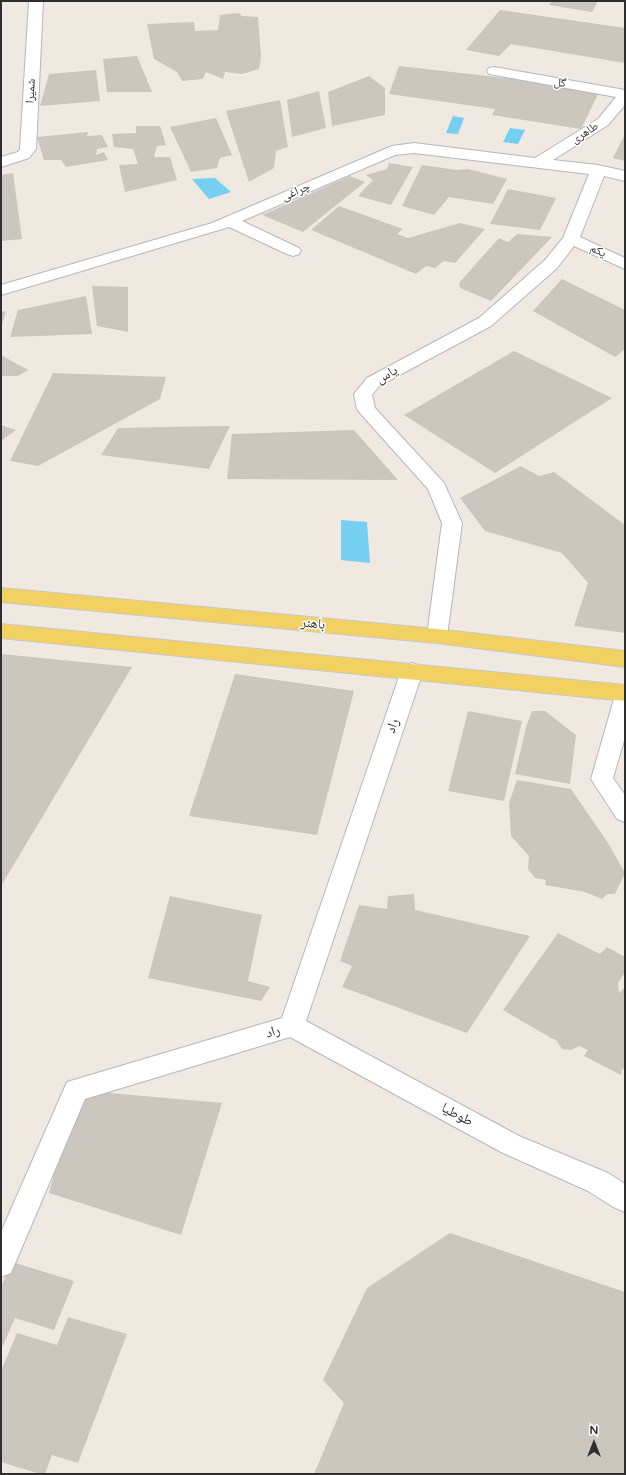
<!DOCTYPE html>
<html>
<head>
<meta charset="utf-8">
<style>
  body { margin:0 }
  #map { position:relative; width:626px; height:1475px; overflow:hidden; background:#efe9e1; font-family:"Varela Round",sans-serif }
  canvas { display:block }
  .frame { position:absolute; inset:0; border:2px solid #2e2e2e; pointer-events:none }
  .north { position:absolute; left:574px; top:1423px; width:40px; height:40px; -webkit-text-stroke:3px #fff; paint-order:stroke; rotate:0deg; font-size:11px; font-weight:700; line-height:16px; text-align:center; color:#2e2e2e }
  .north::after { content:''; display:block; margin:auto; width:14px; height:18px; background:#2e2e2e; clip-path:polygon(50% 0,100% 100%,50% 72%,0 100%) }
</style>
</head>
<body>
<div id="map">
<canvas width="626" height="1475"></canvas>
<div class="frame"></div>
<div class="north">N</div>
</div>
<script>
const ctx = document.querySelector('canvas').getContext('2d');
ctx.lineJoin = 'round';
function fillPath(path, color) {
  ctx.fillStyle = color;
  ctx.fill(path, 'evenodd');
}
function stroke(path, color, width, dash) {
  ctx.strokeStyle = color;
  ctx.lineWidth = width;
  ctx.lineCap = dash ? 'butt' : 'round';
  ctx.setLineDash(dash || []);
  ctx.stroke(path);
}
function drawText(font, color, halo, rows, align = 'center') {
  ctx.font = font + ' "Varela Round","Noto Naskh Arabic",sans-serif';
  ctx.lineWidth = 3;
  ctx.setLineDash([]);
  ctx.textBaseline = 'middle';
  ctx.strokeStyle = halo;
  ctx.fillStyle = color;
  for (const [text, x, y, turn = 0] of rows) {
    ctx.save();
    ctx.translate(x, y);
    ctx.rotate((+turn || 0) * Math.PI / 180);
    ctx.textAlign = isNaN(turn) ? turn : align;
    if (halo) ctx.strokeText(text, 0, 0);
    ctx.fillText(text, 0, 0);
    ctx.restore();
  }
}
const water = new Path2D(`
  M453,116L464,118L458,134L446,133Z
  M510,128L525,130L518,144L503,142Z
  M215,178L231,192L209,199L192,179Z
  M341,520L367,522L370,563L341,560Z`);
const building = new Path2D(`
  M552,1H598L592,12L549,5Z
  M500,10L625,28V63L511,44L499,56L466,50Z
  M239,13L242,16L258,17L261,56L259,69L242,74L225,72L223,79L206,72L203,79L182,81L177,72L154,59L147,24L194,22L195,31L218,30L220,15Z
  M137,56L152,92H107L103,59Z
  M399,66L514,79L598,94L581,129L492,115L495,109L389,94Z
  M96,70L100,101L40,106L49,74Z
  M369,76L385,88V115L332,126L328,92Z
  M319,91L326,128L292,137L287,100Z
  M280,100L288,147L276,151L274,168L249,182L226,111Z
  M216,118L232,155L220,158L217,168L191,172L170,127Z
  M136,126H160L166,145L157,146L154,157H170L177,180L125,192L119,165L138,164L133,149L114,147L112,134L136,133Z
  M88,132L87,136L102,135L108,147L97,149L96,155L104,152L108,160L66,167L61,160H44L37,137Z
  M625,134V161L613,158Z
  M389,163L413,167L391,205L358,196L373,180L366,175L387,169Z
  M422,165L457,170L468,169L507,179L493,204L449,197L434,215L402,206Z
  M13,173L22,239L1,241V175Z
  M350,176L365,182L303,232L262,215Z
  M508,189L556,198L540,230L490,224Z
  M339,206L403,229L397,234L408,238L460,223L485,229L455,263L444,261L435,268L426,266L416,274L311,230Z
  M517,234L552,237L491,301L460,288L459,283L499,238L508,242Z
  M562,279L625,310V349L615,357L533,311Z
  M92,286L128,287V332L97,326Z
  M86,296L92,334L10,337L18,310Z
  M6,311L1,328V312Z
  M514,351L612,398L495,473L404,415Z
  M1,355L28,370L18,376H1Z
  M53,373L166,377L160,399L38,466L10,461Z
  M1,425L16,430L1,441Z
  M219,426H230L209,469L101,455L118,428Z
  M354,430L398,480L227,479L232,434Z
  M521,466L539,476L554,472L625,525V633L574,626L588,583L562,553L485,531L460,498Z
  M1,654L132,667L1,886Z
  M235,674L354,691L317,835L189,816Z
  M468,711L522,721L504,801L448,791Z
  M532,711H545L576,735L570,784L515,774L526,727Z
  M517,780L571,789L608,843L625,873L615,894H607L602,899L585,892L545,885L546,880L535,878L528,869L529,856L511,836L509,803Z
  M414,894L415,910L530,936L467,1033L342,987L352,966L340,961L359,905L387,909L388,896Z
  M170,896L262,915L248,981L270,987L261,1001L148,978Z
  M558,933L600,954L607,947L625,957V972L618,983L619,993L625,987V1069H622L621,1075L584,1056L588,1050L579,1046L571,1050L562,1049L556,1040L551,1038L503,1010Z
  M76,1090L222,1103L181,1235L49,1193Z
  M450,1233L625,1292V1474H314L344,1403L323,1380L367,1288Z
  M12,1262L74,1281L54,1330L15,1318L1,1350V1287Z
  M68,1317L127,1334L78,1463L52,1455L45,1474H40L1,1462V1371L17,1333L57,1345Z`);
const minor = new Path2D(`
  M29,1H43L36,149L29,158L1,167V157L18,152L20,149Z
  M494,67L625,90V105L608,125L553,160L598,165L625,171V181L604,176L580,237L625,258V269L574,246L557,268L491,326L379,386L372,395L375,408L444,483L462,523L447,636L444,641L437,643L430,641L427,636L442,523L428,489L360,413L357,409L354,394L367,378L479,318L545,260L563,238L589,174L414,153L395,155L242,221L299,248L301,251L299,254L293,256L287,254L229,227L1,295V285L212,223L392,146L414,143L535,158L598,119L616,97L489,74L487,71L489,68Z
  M412,663L420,666L423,671L306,1021L519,1136L608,1173L625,1184V1212L615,1208L588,1191L501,1152L290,1037L85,1099L11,1273L1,1277V1232L67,1082L282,1018L401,671L404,666Z
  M625,691V737L613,778L625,795V822L617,819L591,779L614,699L617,693Z`);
const primary = new Path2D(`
  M1,588L437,629L625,651V667L437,643L1,602Z
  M1,624L625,685V701L1,638Z`);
const farStreetnames = [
  ["گل",560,83,10],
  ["شمیرا",31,91,-87],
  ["طاهری",585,133,-32],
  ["چراغی",296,192,-23],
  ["یکم",598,251,25]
];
const streetNames = [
  ["یاس",387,375,-30],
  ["باهنر",313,624,5],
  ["راد",393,726,-71],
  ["راد",273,1032,-17],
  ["طوطیا",457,1115,28]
];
fillPath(water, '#75cff0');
fillPath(building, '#cbc7bf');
stroke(minor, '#b4b7c1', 2);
stroke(primary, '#c9c9c9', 2);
fillPath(minor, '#fff');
fillPath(primary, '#f2d163');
drawText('12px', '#2e2e2e', '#fff', farStreetnames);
drawText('14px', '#2e2e2e', '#fff', streetNames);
</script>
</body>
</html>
